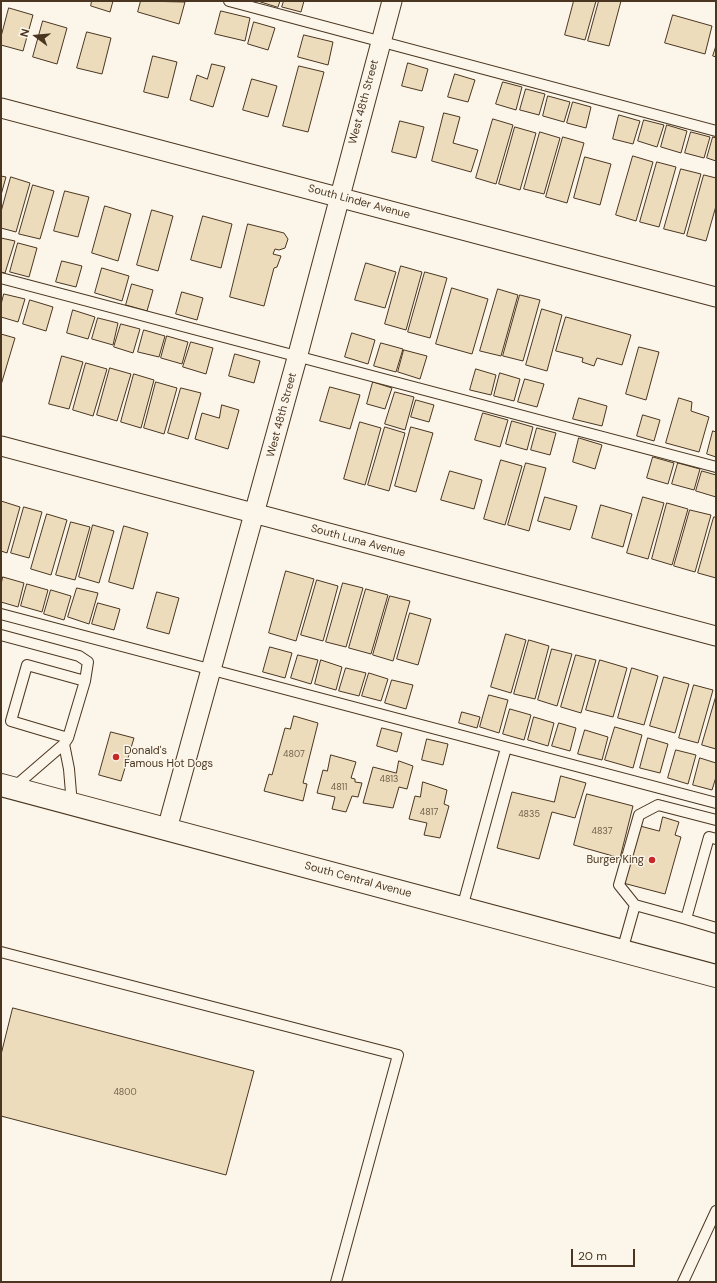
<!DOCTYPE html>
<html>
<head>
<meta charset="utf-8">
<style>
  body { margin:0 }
  #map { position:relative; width:717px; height:1283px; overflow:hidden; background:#fbf6e9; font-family:"DM Sans",sans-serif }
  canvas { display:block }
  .frame { position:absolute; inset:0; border:2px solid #4a3520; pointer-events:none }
  .north { position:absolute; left:16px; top:16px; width:40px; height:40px; -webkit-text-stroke:3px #fbf6e9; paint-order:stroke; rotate:286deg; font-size:11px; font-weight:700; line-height:16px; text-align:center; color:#4a3520 }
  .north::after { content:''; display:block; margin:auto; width:14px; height:18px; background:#4a3520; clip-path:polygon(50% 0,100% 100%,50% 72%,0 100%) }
  .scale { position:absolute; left:571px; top:1249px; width:64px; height:18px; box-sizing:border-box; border:2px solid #4a3520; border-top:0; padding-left:5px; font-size:12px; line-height:14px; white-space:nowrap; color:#4a3520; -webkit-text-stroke:3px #fbf6e9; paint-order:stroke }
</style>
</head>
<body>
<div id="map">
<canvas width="717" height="1283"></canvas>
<div class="frame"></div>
<div class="north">N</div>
<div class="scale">20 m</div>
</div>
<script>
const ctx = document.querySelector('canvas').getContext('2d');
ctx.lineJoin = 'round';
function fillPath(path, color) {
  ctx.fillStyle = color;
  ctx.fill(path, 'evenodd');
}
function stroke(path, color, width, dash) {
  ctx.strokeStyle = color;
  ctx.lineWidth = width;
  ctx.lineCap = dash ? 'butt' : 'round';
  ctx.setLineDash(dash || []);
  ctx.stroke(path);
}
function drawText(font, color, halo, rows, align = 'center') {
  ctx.font = font + ' "DM Sans",sans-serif';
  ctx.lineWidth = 3;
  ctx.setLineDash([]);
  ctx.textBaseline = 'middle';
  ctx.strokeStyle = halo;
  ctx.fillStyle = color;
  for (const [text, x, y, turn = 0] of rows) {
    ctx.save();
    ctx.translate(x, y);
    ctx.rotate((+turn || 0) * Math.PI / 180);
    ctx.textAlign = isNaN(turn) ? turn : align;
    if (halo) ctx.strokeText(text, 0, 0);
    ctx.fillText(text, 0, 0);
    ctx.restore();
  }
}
const building = new Path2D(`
  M92,1H113L110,12L91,6Z
  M141,1L185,2L179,24L138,12Z
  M258,1H280L278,7Z
  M284,1H304L301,12L282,7Z
  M574,1H596L585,40L565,35Z
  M599,1H621L609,46L588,41Z
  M9,8L33,15L23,51L1,45V37Z
  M221,11L250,18L245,41L215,34Z
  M673,15L712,26L705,54L665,43Z
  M43,21L67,28L57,64L33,57Z
  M254,22L275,28L268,50L248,44Z
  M87,32L111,38L102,74L77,68Z
  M304,35L333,42L328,65L298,57Z
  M716,46V57L713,56Z
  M153,56L177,62L168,98L144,92Z
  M408,63L428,69L422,91L402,86Z
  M212,64L225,67L213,107L190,100L197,75L207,79Z
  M299,66L324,72L308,132L283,126Z
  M455,74L475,80L468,102L448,97Z
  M252,79L277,86L268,117L243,110Z
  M503,82L522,87L516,110L496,104Z
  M526,89L545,94L539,115L520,110Z
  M548,96L570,102L564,122L543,116Z
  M573,102L591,107L586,128L567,123Z
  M444,113L460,117L453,143L478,150L471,172L432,161Z
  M619,115L640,121L633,144L613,139Z
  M493,119L513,125L496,184L476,178Z
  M644,120L664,125L657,147L638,141Z
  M400,121L424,127L416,158L392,152Z
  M667,125L687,131L681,153L661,147Z
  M515,127L536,133L520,190L499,184Z
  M540,132L560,138L544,194L524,189Z
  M691,132L710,137L704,158L685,153Z
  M563,137L584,143L567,203L546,197Z
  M713,137L716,138V161L707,158Z
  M633,156L653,162L636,221L616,215Z
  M585,157L611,164L600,205L574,198Z
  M657,162L676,167L659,227L640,222Z
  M681,169L701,174L684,234L664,229Z
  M704,175L716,178V206L706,241L687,236Z
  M1,176L6,177L1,195Z
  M11,177L30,183L16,232L1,228V212Z
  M33,185L54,191L40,239L19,234Z
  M65,191L89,197L78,237L54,231Z
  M105,206L131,214L118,261L92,253Z
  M152,210L173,216L158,271L137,265Z
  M203,216L232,224L221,268L191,260Z
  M248,224L284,233L288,239L285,248L279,250L275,249L273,254L281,256L277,267L274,268L264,306L230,297Z
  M1,238L15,241L5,273L1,272Z
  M18,243L37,248L29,277L10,272Z
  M62,261L82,266L76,287L56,282Z
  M366,263L396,272L385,308L355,300Z
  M401,266L422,272L406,330L385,324Z
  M102,268L129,276L122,301L95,293Z
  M425,272L447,278L430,338L408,332Z
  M132,284L153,290L147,311L126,305Z
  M452,288L488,299L472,354L436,344Z
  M498,289L518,295L501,356L480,351Z
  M182,292L203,298L197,320L176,314Z
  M4,294L25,299L18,322L1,317V305Z
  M520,295L540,300L523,361L503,356Z
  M30,300L53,307L46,331L23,324Z
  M542,309L562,315L547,371L526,365Z
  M73,310L95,317L88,339L67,333Z
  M566,317L631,335L622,365L597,358L594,366L582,362L583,358L556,351Z
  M98,318L118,323L113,345L92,339Z
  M121,324L140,329L133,353L114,347Z
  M144,330L165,336L159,357L138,352Z
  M352,333L375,340L368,364L345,357Z
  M1,334L15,338L1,385Z
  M167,336L188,342L182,364L161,358Z
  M191,342L213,348L206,374L183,367Z
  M381,343L403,349L396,372L374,366Z
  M639,347L659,352L646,400L626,394Z
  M404,350L427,356L420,379L398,372Z
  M235,354L260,361L254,383L229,376Z
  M62,356L83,362L69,409L49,404Z
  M86,363L107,369L93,416L73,410Z
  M110,368L131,374L117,421L97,415Z
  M476,369L496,375L491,395L470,390Z
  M500,373L520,379L514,401L494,396Z
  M134,374L154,380L141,428L121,422Z
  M525,379L544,384L537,407L518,402Z
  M156,382L177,388L164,434L144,428Z
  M373,382L392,388L385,409L367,404Z
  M330,387L360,395L350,429L320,421Z
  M181,388L201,393L188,439L168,433Z
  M395,392L414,397L405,430L385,424Z
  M579,398L607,406L602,426L573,419Z
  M679,398L692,402L691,411L709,417L699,452L666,443Z
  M416,400L434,405L429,422L411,417Z
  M222,405L239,410L228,449L195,439L202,413L219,418Z
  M483,413L508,420L500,447L475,440Z
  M643,415L660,420L654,441L637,436Z
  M512,421L533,427L527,450L506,444Z
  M360,422L381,428L365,485L344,479Z
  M385,427L405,433L389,491L368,485Z
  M411,427L433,433L416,492L395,486Z
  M537,428L556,433L550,455L531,450Z
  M713,431L716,432V457L707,454Z
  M579,438L602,445L595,469L573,462Z
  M653,457L674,463L668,484L647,478Z
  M501,460L522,466L505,525L484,519Z
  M526,463L546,468L529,531L508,525Z
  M678,463L700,469L694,490L672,484Z
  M450,471L482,480L474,509L441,500Z
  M702,471L716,475V497L696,491Z
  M545,497L577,506L570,530L538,521Z
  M643,497L664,503L648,559L627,553Z
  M1,501L20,507L7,553L1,551Z
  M667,503L688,509L672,565L652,559Z
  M601,505L632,514L623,547L592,538Z
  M24,507L42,512L29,558L11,553Z
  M690,510L711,515L695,572L674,566Z
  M47,514L67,520L51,575L31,569Z
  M714,517H716V578L698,573Z
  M71,522L90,527L75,580L56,575Z
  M93,525L114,531L99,583L79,577Z
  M124,526L148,533L133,589L109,582Z
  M286,571L314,579L296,641L269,633Z
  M3,577L24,583L18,607L1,602V585Z
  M317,580L338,586L323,641L301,635Z
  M343,583L363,588L346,647L326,642Z
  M27,584L48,590L42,612L21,606Z
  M77,588L98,593L89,624L68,617Z
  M366,589L388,595L371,654L349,648Z
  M51,590L71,596L64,620L44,614Z
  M157,592L179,598L169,634L147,628Z
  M390,596L410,601L393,661L373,655Z
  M98,603L120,609L114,630L92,624Z
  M410,613L431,619L418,665L397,659Z
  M506,634L526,640L511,693L491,687Z
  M529,640L549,646L535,699L514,694Z
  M270,647L292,653L285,678L263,672Z
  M552,649L572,654L557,706L538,700Z
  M298,655L318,660L311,684L291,678Z
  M576,655L596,660L581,713L561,707Z
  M321,660L342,667L336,690L315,684Z
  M600,660L627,668L613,717L586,710Z
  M346,668L366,673L359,696L339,691Z
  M632,668L658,676L644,725L618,718Z
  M369,673L388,679L381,701L362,696Z
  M664,677L689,684L675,733L650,726Z
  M392,680L413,685L406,709L385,703Z
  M694,685L713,690L698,743L679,738Z
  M489,695L508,700L499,733L480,727Z
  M716,696V749L702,745Z
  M510,709L531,715L524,740L503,734Z
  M462,712L480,717L477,728L459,723Z
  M294,716L318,723L303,783L307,784L303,801L264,791L269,774L272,775L285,728L290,729Z
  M534,717L554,723L548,746L528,740Z
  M559,723L576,728L570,751L552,746Z
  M615,727L642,735L633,768L605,760Z
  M382,728L402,733L397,752L377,746Z
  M585,730L608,737L602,760L578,754Z
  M111,732L134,738L121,781L99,775Z
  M648,738L668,744L660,773L640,768Z
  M427,739L448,744L443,765L422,760Z
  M676,750L696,755L688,784L668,778Z
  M331,755L356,762L351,778L355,779V782L362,783L358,797L352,796L346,812L332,809L335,797L317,793L323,770L327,771Z
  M700,758L716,763V777L712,790L693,785Z
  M399,761L413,766L407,789L399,787L393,808L363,803L373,767L396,773Z
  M561,776L586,783L575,818L552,812L539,859L497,848L512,792L554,802Z
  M423,782L447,790L444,804L449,806L440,838L424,835L427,823L409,819L415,796L420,797Z
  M587,794L633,806L620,858L574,845Z
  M663,817L679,822L675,835L681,837L665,894L623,883L640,826L659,831Z
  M13,1008L254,1071L226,1175L1,1116V1055Z`);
const lane = new Path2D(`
  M229,1L716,131
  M1,278L716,467
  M1,614L716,803
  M1,635L79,656L88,662L85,681L68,738L64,744L13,788
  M68,738L11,721L27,665L85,681
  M64,744L69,769L72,805
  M635,905L619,885L639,815L658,805L716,820
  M462,908L506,748
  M686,919L716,928
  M622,951L635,905L686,919L709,837L716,839
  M1,952L398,1055L336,1282
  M683,1282L716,1211`);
const street = new Path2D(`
  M1,108L716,297
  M1,446L716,636
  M167,829L297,358L392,1`);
const secondary = new Path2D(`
  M1,785L716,976`);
const markers = [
  [116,757,4,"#c62828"],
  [652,860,4,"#c62828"]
];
const numberNames = [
  ["4807",294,755],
  ["4813",389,780],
  ["4811",339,788],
  ["4817",429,813],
  ["4835",529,815],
  ["4837",602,832],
  ["4800",125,1093]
];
const streetNames = [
  ["West 48th Street",364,102,-75],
  ["South Linder Avenue",359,202,15],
  ["West 48th Street",282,415,-75],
  ["South Luna Avenue",358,541,15],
  ["South Central Avenue",358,880,15]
];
const poiNames = [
  ["Donald's",124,751],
  ["Famous Hot Dogs",124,764],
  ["Burger King",644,860,"right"]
];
fillPath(building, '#ecdcbc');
stroke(building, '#4a3520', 1);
stroke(lane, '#4a3520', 12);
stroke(street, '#4a3520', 21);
stroke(secondary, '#4a3520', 24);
stroke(lane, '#fbf6e9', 10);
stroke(street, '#fbf6e9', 19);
stroke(secondary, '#fbf6e9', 22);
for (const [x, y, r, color] of markers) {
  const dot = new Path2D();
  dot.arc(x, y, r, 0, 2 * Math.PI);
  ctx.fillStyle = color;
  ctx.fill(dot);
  stroke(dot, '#fbf6e9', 1.5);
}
drawText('9px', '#725f47', null, numberNames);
drawText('11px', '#4a3520', '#fbf6e9', streetNames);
drawText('11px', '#4a3520', '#fbf6e9', poiNames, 'left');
</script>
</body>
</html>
